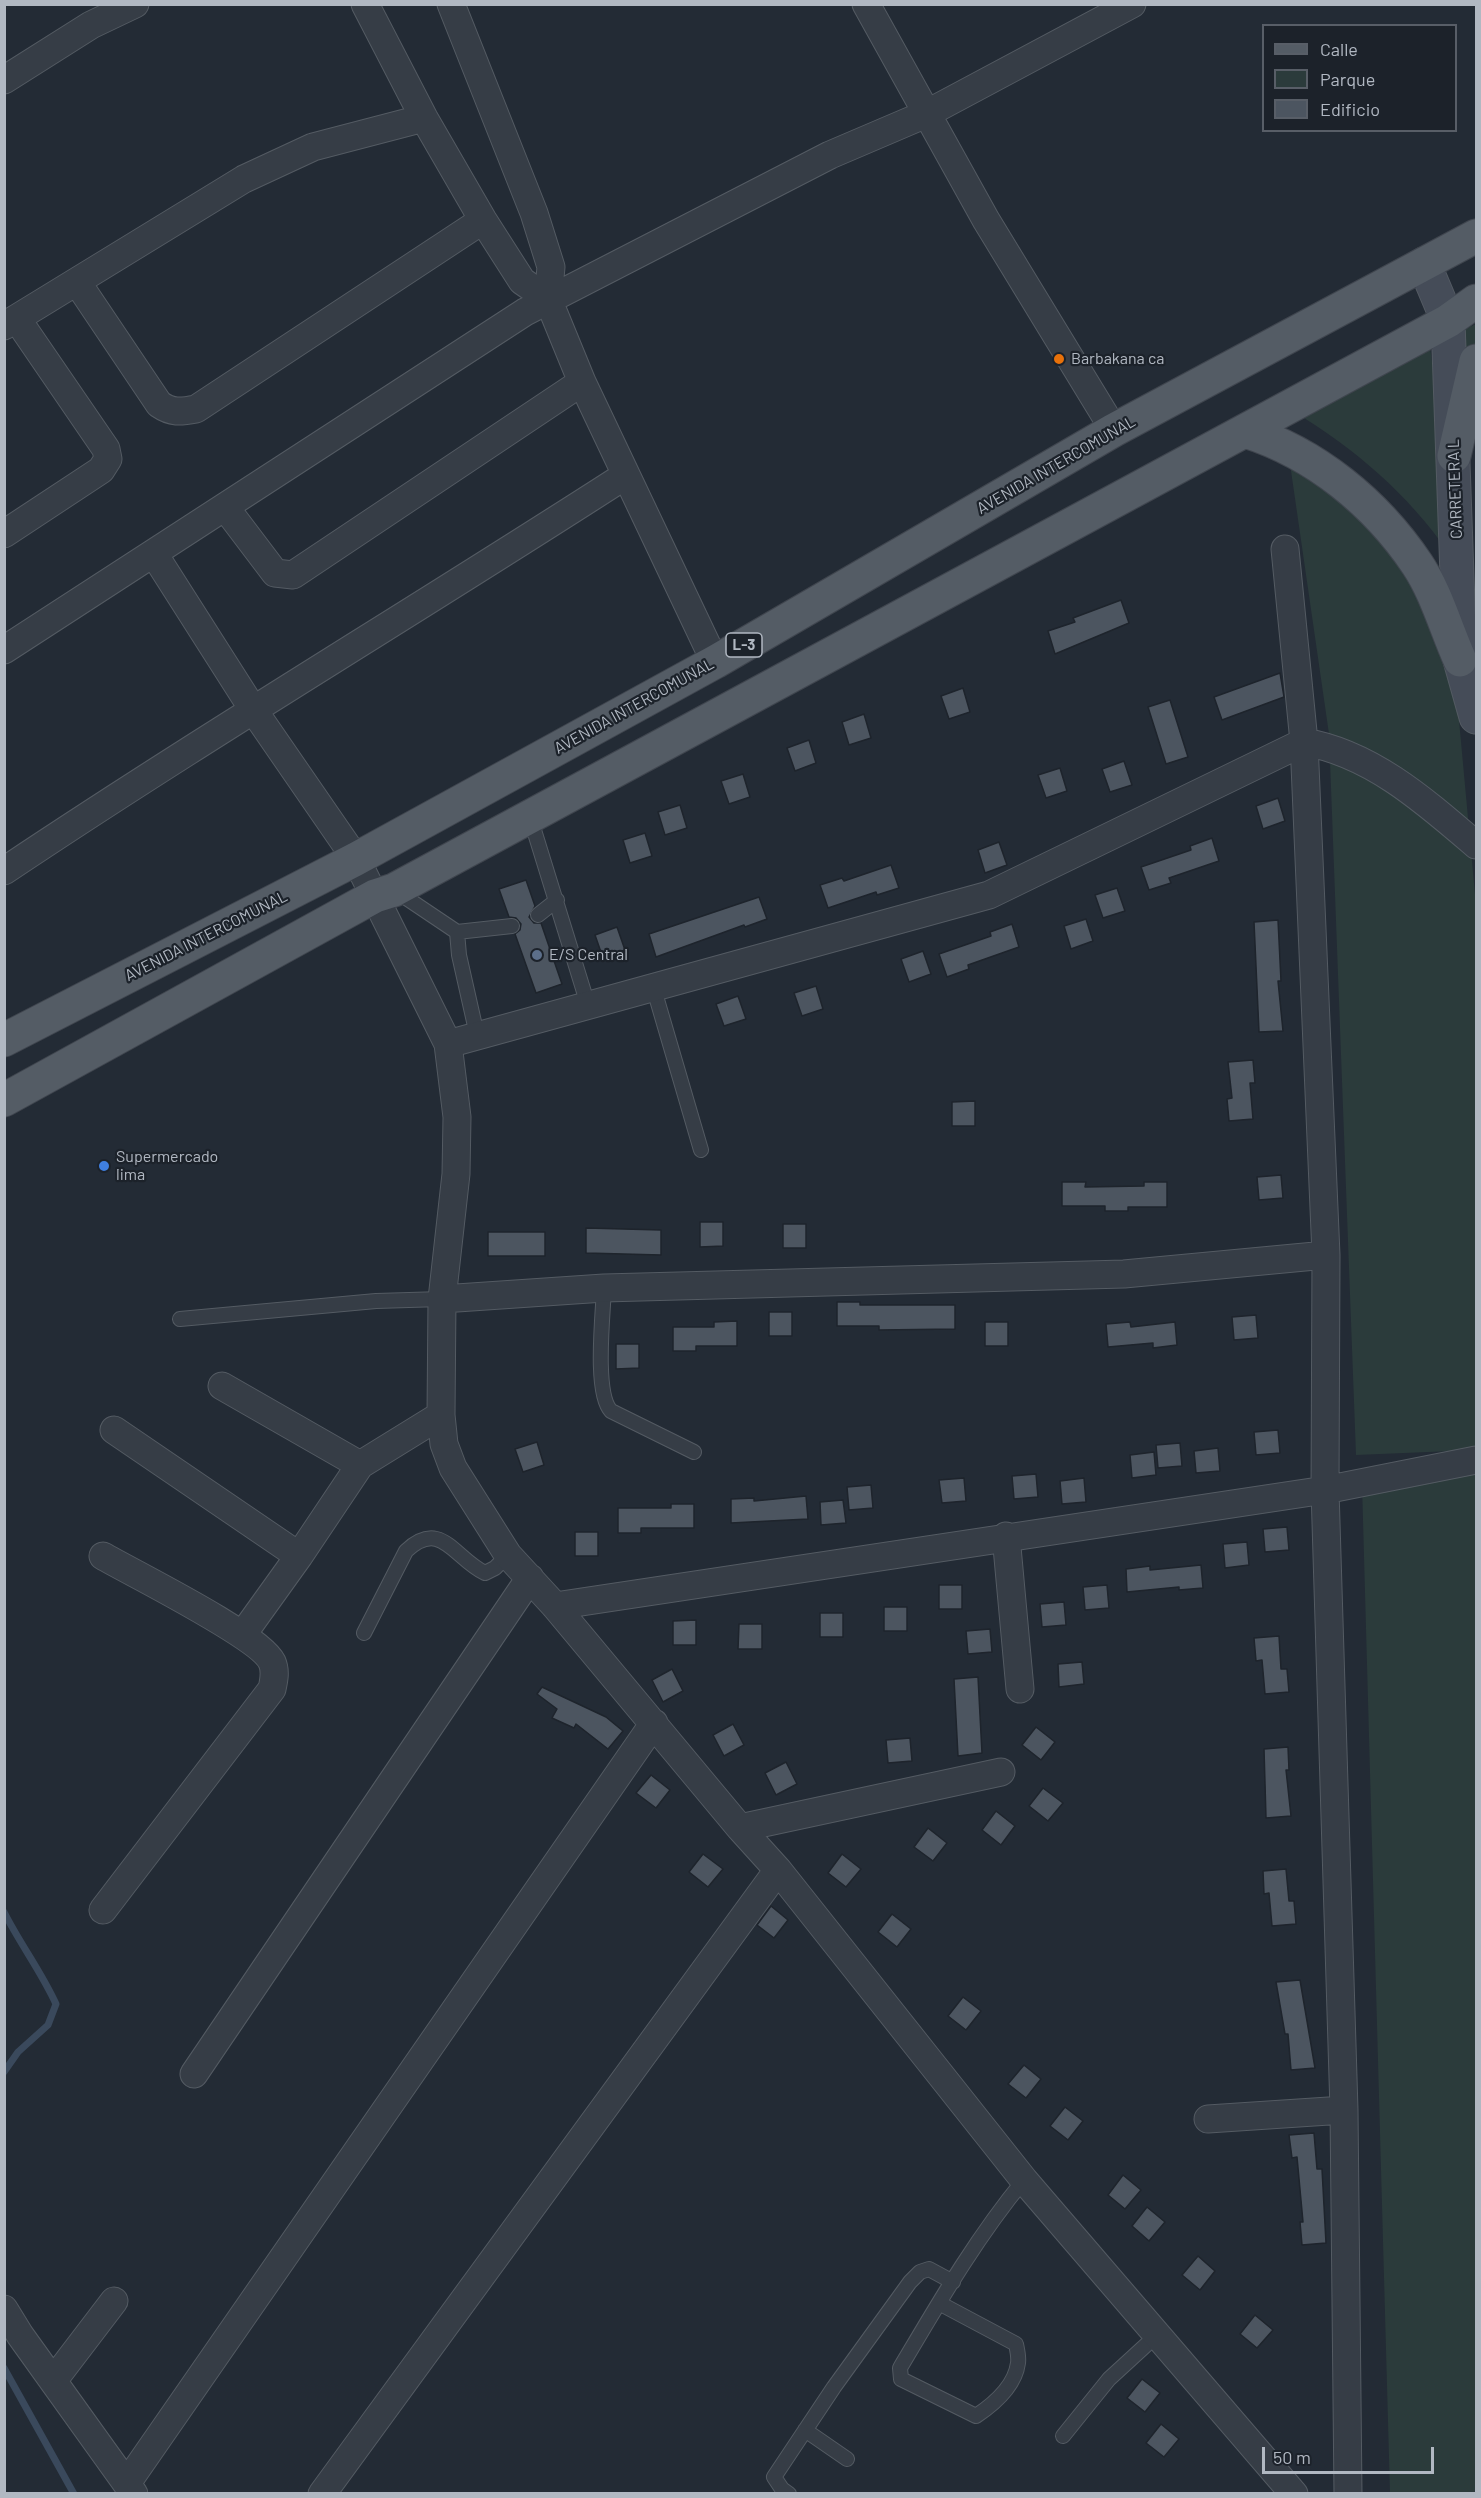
<!DOCTYPE html>
<html>
<head>
<meta charset="utf-8">
<style>
  body { margin:0 }
  #map { position:relative; width:1481px; height:2498px; overflow:hidden; background:#232b35; font-family:Barlow,sans-serif }
  canvas { display:block }
  .frame { position:absolute; inset:0; border:6px solid #b1b8c2; pointer-events:none }
  .legend { position:absolute; left:1262px; top:24px; width:195px; height:108px; box-sizing:border-box; background:#1c222a; border:2px solid #585e67; margin:0; padding:8px 10px; list-style:none; font-size:18px; color:#b1b8c2 }
  .legend li { display:flex; align-items:center; gap:12px; height:30px }
  .legend b { width:30px; border:2px solid #585e67 }
  .scale { position:absolute; left:1262px; top:2447px; width:172px; height:27px; box-sizing:border-box; border:3px solid #b1b8c2; border-top:0; padding-left:8px; font-size:18px; line-height:21px; white-space:nowrap; color:#b1b8c2; -webkit-text-stroke:4px #1c222a; paint-order:stroke }
</style>
</head>
<body>
<div id="map">
<canvas width="1481" height="2498"></canvas>
<div class="frame"></div>
<ul class="legend">
<li><b style="height:8px;background:#545c65"></b>Calle</li>
<li><b style="height:16px;background:#2b3b3b"></b>Parque</li>
<li><b style="height:16px;background:#4c5560"></b>Edificio</li>
</ul>
<div class="scale">50 m</div>
</div>
<script>
const ctx = document.querySelector('canvas').getContext('2d');
ctx.lineJoin = 'round';
function fillPath(path, color) {
  ctx.fillStyle = color;
  ctx.fill(path, 'evenodd');
}
function stroke(path, color, width, dash) {
  ctx.strokeStyle = color;
  ctx.lineWidth = width;
  ctx.lineCap = dash ? 'butt' : 'round';
  ctx.setLineDash(dash || []);
  ctx.stroke(path);
}
function drawText(font, color, halo, rows, align = 'center') {
  ctx.font = font + ' Barlow,sans-serif';
  ctx.lineWidth = 4.5;
  ctx.setLineDash([]);
  ctx.textBaseline = 'middle';
  ctx.strokeStyle = halo;
  ctx.fillStyle = color;
  for (const [text, x, y, turn = 0] of rows) {
    ctx.save();
    ctx.translate(x, y);
    ctx.rotate((+turn || 0) * Math.PI / 180);
    ctx.textAlign = isNaN(turn) ? turn : align;
    if (halo) ctx.strokeText(text, 0, 0);
    ctx.fillText(text, 0, 0);
    ctx.restore();
  }
}
const green = new Path2D(`
  M1476,324V386L1474,395L1463,330Z
  M1430,347L1456,547L1448,552C1409,495 1354,448 1296,413Z
  M1288,450L1335,481L1450,622L1476,905V1450L1356,1455L1329,734Z
  M1476,1472V2493H1390L1362,1484Z`);
const stream = new Path2D(`
  M4,1912C20,1944 41,1971 56,2004L48,2025L18,2052L4,2072
  M4,2368L74,2494`);
const building = new Path2D(`
  M1121,600L1129,623L1055,654L1048,631L1075,622L1073,618Z
  M1280,673L1284,697L1222,720L1214,697Z
  M963,688L970,712L949,719L941,696Z
  M1170,700L1188,757L1166,764L1148,707Z
  M864,714L871,738L849,745L842,722Z
  M809,740L816,763L795,771L787,748Z
  M1124,761L1132,785L1110,792L1102,769Z
  M1060,768L1067,791L1046,798L1038,775Z
  M743,774L750,797L729,804L721,781Z
  M1278,798L1285,821L1263,829L1256,806Z
  M680,805L687,828L665,835L658,812Z
  M645,833L652,856L630,863L623,840Z
  M1212,838L1219,861L1169,878L1171,883L1149,890L1141,867L1191,850L1190,846Z
  M999,842L1007,865L985,873L978,850Z
  M891,865L899,888L877,895L876,892L828,908L820,885L842,878L844,881Z
  M526,880L535,906L529,917L534,923H541L562,984L536,993L515,934L520,930L521,924L516,918L509,917L499,889Z
  M1117,888L1125,911L1103,918L1095,895Z
  M759,897L767,919L745,927L744,925L656,957L649,934Z
  M1086,919L1093,941L1071,949L1064,926Z
  M1278,920L1281,981H1278L1283,1031L1259,1032L1254,922Z
  M1012,924L1019,947L968,965L969,969L947,977L939,954L991,936L990,932Z
  M617,927L625,950L603,958L595,935Z
  M923,951L931,974L909,982L901,959Z
  M816,986L823,1009L802,1016L794,993Z
  M738,996L746,1019L724,1026L716,1004Z
  M1253,1060L1255,1083H1250L1253,1119L1229,1121L1227,1099L1232,1098L1228,1062Z
  M975,1101V1126H952V1102Z
  M1281,1175L1283,1198L1259,1200L1257,1177Z
  M1062,1182H1086L1085,1187L1144,1186V1182H1167V1207H1128V1211H1105V1206H1062Z
  M700,1222H723V1246L700,1247Z
  M783,1224H806V1248H783Z
  M586,1228L661,1230V1255L586,1253Z
  M488,1232H545V1256H488Z
  M837,1302H860V1305H955V1329L879,1330V1326H837Z
  M769,1312H792V1336H769Z
  M1256,1315L1258,1338L1234,1340L1232,1317Z
  M737,1321V1346H696V1351H673V1327H714V1322Z
  M985,1322H1008V1346H985Z
  M1130,1322L1131,1327L1175,1322L1177,1345L1153,1348V1343L1108,1347L1106,1324Z
  M616,1344H639V1368L616,1369Z
  M1278,1430L1280,1453L1256,1455L1254,1432Z
  M537,1442L544,1465L523,1472L515,1449Z
  M1180,1443L1182,1466L1158,1468L1156,1445Z
  M1218,1448L1220,1471L1196,1473L1194,1451Z
  M1154,1452L1156,1475L1132,1478L1130,1455Z
  M1036,1474L1038,1497L1014,1499L1012,1476Z
  M964,1478L966,1501L942,1503L939,1480Z
  M1084,1478L1086,1502L1062,1504L1060,1481Z
  M871,1485L873,1508L849,1510L847,1487Z
  M806,1496L808,1519L731,1523V1499L754,1498V1501Z
  M843,1500L846,1523L821,1525L820,1502Z
  M671,1504H694V1528H641V1533H618V1508H671Z
  M1287,1527L1289,1550L1265,1552L1263,1529Z
  M575,1532H598V1556H575Z
  M1247,1542L1249,1565L1225,1568L1223,1544Z
  M1201,1565L1203,1588L1179,1590V1587L1127,1592L1126,1569L1150,1566V1570Z
  M939,1585H962V1609H939Z
  M1107,1585L1109,1608L1085,1610L1083,1587Z
  M1064,1602L1066,1625L1042,1627L1040,1604Z
  M884,1607H907V1631H884Z
  M820,1613H843V1637H820Z
  M696,1620V1645H673V1621Z
  M739,1624H762V1649H738Z
  M990,1629L992,1652L968,1654L966,1631Z
  M1279,1636L1281,1669H1287L1289,1692L1265,1694L1262,1660L1256,1661L1254,1638Z
  M1082,1662L1084,1684L1059,1687L1058,1664Z
  M672,1669L683,1691L663,1702L652,1680Z
  M978,1677L982,1753L958,1756L954,1679Z
  M542,1687L606,1717L623,1731L608,1749L576,1724L574,1728L552,1718L557,1709L537,1694Z
  M733,1724L744,1745L724,1756L713,1735Z
  M1036,1727L1055,1742L1041,1760L1022,1745Z
  M910,1738L912,1761L888,1763L886,1740Z
  M1288,1747L1289,1770H1286L1291,1816L1266,1818L1264,1749Z
  M786,1762L797,1784L776,1795L765,1773Z
  M651,1775L670,1790L656,1808L636,1793Z
  M1043,1788L1063,1803L1048,1821L1029,1806Z
  M996,1811L1015,1826L1001,1845L982,1830Z
  M928,1828L947,1843L933,1861L914,1847Z
  M703,1854L723,1869L708,1887L689,1872Z
  M842,1854L861,1869L846,1887L828,1873Z
  M1286,1869L1289,1901H1294L1296,1924L1272,1926L1269,1893L1264,1894L1263,1871Z
  M771,1906L788,1920L774,1938L757,1925Z
  M892,1914L911,1929L897,1947L878,1932Z
  M1300,1980L1315,2068L1291,2070L1288,2034H1285L1276,1982Z
  M963,1997L981,2011L966,2030L948,2016Z
  M1024,2065L1041,2079L1026,2098L1008,2084Z
  M1065,2107L1083,2121L1068,2140L1050,2126Z
  M1314,2133L1317,2169H1322L1326,2243L1302,2245L1300,2222H1303L1297,2157L1292,2158L1289,2135Z
  M1123,2175L1141,2190L1125,2209L1108,2195Z
  M1147,2207L1165,2222L1149,2241L1132,2226Z
  M1198,2256L1215,2271L1200,2290L1182,2275Z
  M1255,2315L1273,2330L1257,2348L1240,2334Z
  M1142,2379L1160,2393L1145,2412L1127,2398Z
  M1161,2424L1179,2439L1164,2457L1146,2443Z`);
const lane = new Path2D(`
  M530,817L588,1005
  M396,891L457,932L512,926
  M538,915L557,900
  M457,932L459,955L477,1035
  M653,986L701,1150
  M604,1288C603,1314 594,1393 611,1411L694,1452
  M180,1319L376,1301L442,1299
  M364,1633L406,1551C441,1518 454,1558 485,1573L495,1568L508,1555
  M939,2303L1016,2344C1017,2349 1019,2357 1018,2363C1015,2386 994,2404 976,2416L901,2379L900,2368C938,2304 976,2238 1024,2180
  M805,2430L847,2459
  M1063,2436L1109,2379L1157,2335
  M789,2494L782,2489L774,2477L834,2387L910,2282L920,2272L929,2269L953,2282`);
const street = new Path2D(`
  M365,4L424,118L483,220L522,281L548,299
  M451,4L534,213L551,267L548,299L582,382L715,662
  M866,4L986,220L1114,430
  M4,80L91,25L135,4
  M77,282L159,404C172,413 180,412 196,409L483,220
  M4,326L244,179L313,147L424,118
  M225,507L275,573L293,575L582,382
  M4,534L101,470L108,459L106,449L17,319
  M1285,549L1304,742L1326,1255L1325,1490L1344,2110L1348,2494
  M154,554L254,711L356,859L448,1044L457,1117L456,1174L442,1299L441,1415L444,1444L453,1468L508,1555L555,1606L740,1828L778,1870L1024,2180L1294,2494
  M4,650L525,312L830,155L926,114L1132,4
  M4,871C209,734 420,608 626,475
  M448,1044L989,895L1304,742C1371,753 1426,802 1476,845
  M442,1299L604,1288L1124,1274L1326,1255
  M222,1386L360,1465
  M114,1430L299,1556
  M1006,1536L1020,1689
  M555,1606L1325,1490L1476,1460
  M243,1634L299,1556L360,1465L441,1415
  M740,1828L1001,1772
  M103,1910L272,1689C274,1680 276,1671 272,1662C260,1636 134,1574 103,1556
  M194,2074L530,1578
  M1208,2119L1344,2110
  M4,2309L20,2335L134,2494
  M53,2381L114,2301
  M127,2483L654,1723
  M322,2494L778,1870`);
const secondary = new Path2D(`
  M1424,264L1448,321L1460,660L1476,717`);
const primary = new Path2D(`
  M1245,431C1315,453 1376,503 1417,564C1436,592 1446,629 1460,660
  M1454,456L1476,361
  M4,1040L356,859L715,662L1114,430L1476,236
  M4,1100L375,896L394,890L1448,321L1476,301`);
const markers = [
  [1059,359,6,"#e8710a"],
  [537,955,6,"#5c6f8a"],
  [104,1166,6,"#3f7fe0"]
];
const shields = [
  [744,645,36]
];
const shieldNames = [
  ["L-3",744,645]
];
const poiNames = [
  ["Barbakana ca",1071,359],
  ["E/S Central",549,955],
  ["Supermercado",116,1157],
  ["lima",116,1175]
];
const streetNames = [
  ["AVENIDA INTERCOMUNAL",1056,465,-30],
  ["CARRETERA L",1455,489,-92],
  ["AVENIDA INTERCOMUNAL",634,706,-29],
  ["AVENIDA INTERCOMUNAL",206,936,-27]
];
fillPath(green, '#2b3b3b');
stroke(stream, '#3a495c', 7);
fillPath(building, '#4c5560');
stroke(building, '#1e242c', 1.5);
stroke(lane, '#545b63', 16);
stroke(street, '#545b63', 29);
stroke(secondary, '#545b63', 35);
stroke(primary, '#40464f', 35);
stroke(lane, '#363d46', 14);
stroke(street, '#363d46', 27);
stroke(secondary, '#454c58', 33);
stroke(primary, '#545c65', 33);
for (const [x, y, r, color] of markers) {
  const dot = new Path2D();
  dot.arc(x, y, r, 0, 2 * Math.PI);
  ctx.fillStyle = color;
  ctx.fill(dot);
  stroke(dot, '#1c222a', 2);
}
for (const [x, y, w] of shields) {
  const box = new Path2D();
  box.roundRect(x - w / 2, y - 12, w, 24, 4.5);
  ctx.fillStyle = '#1c222a';
  ctx.fill(box);
  stroke(box, '#b1b8c2', 1.5);
}
drawText('bold 15px', '#b1b8c2', null, shieldNames);
drawText('16px', '#b1b8c2', '#1c222a', poiNames, 'left');
drawText('16px', '#b1b8c2', '#1c222a', streetNames);
</script>
</body>
</html>
